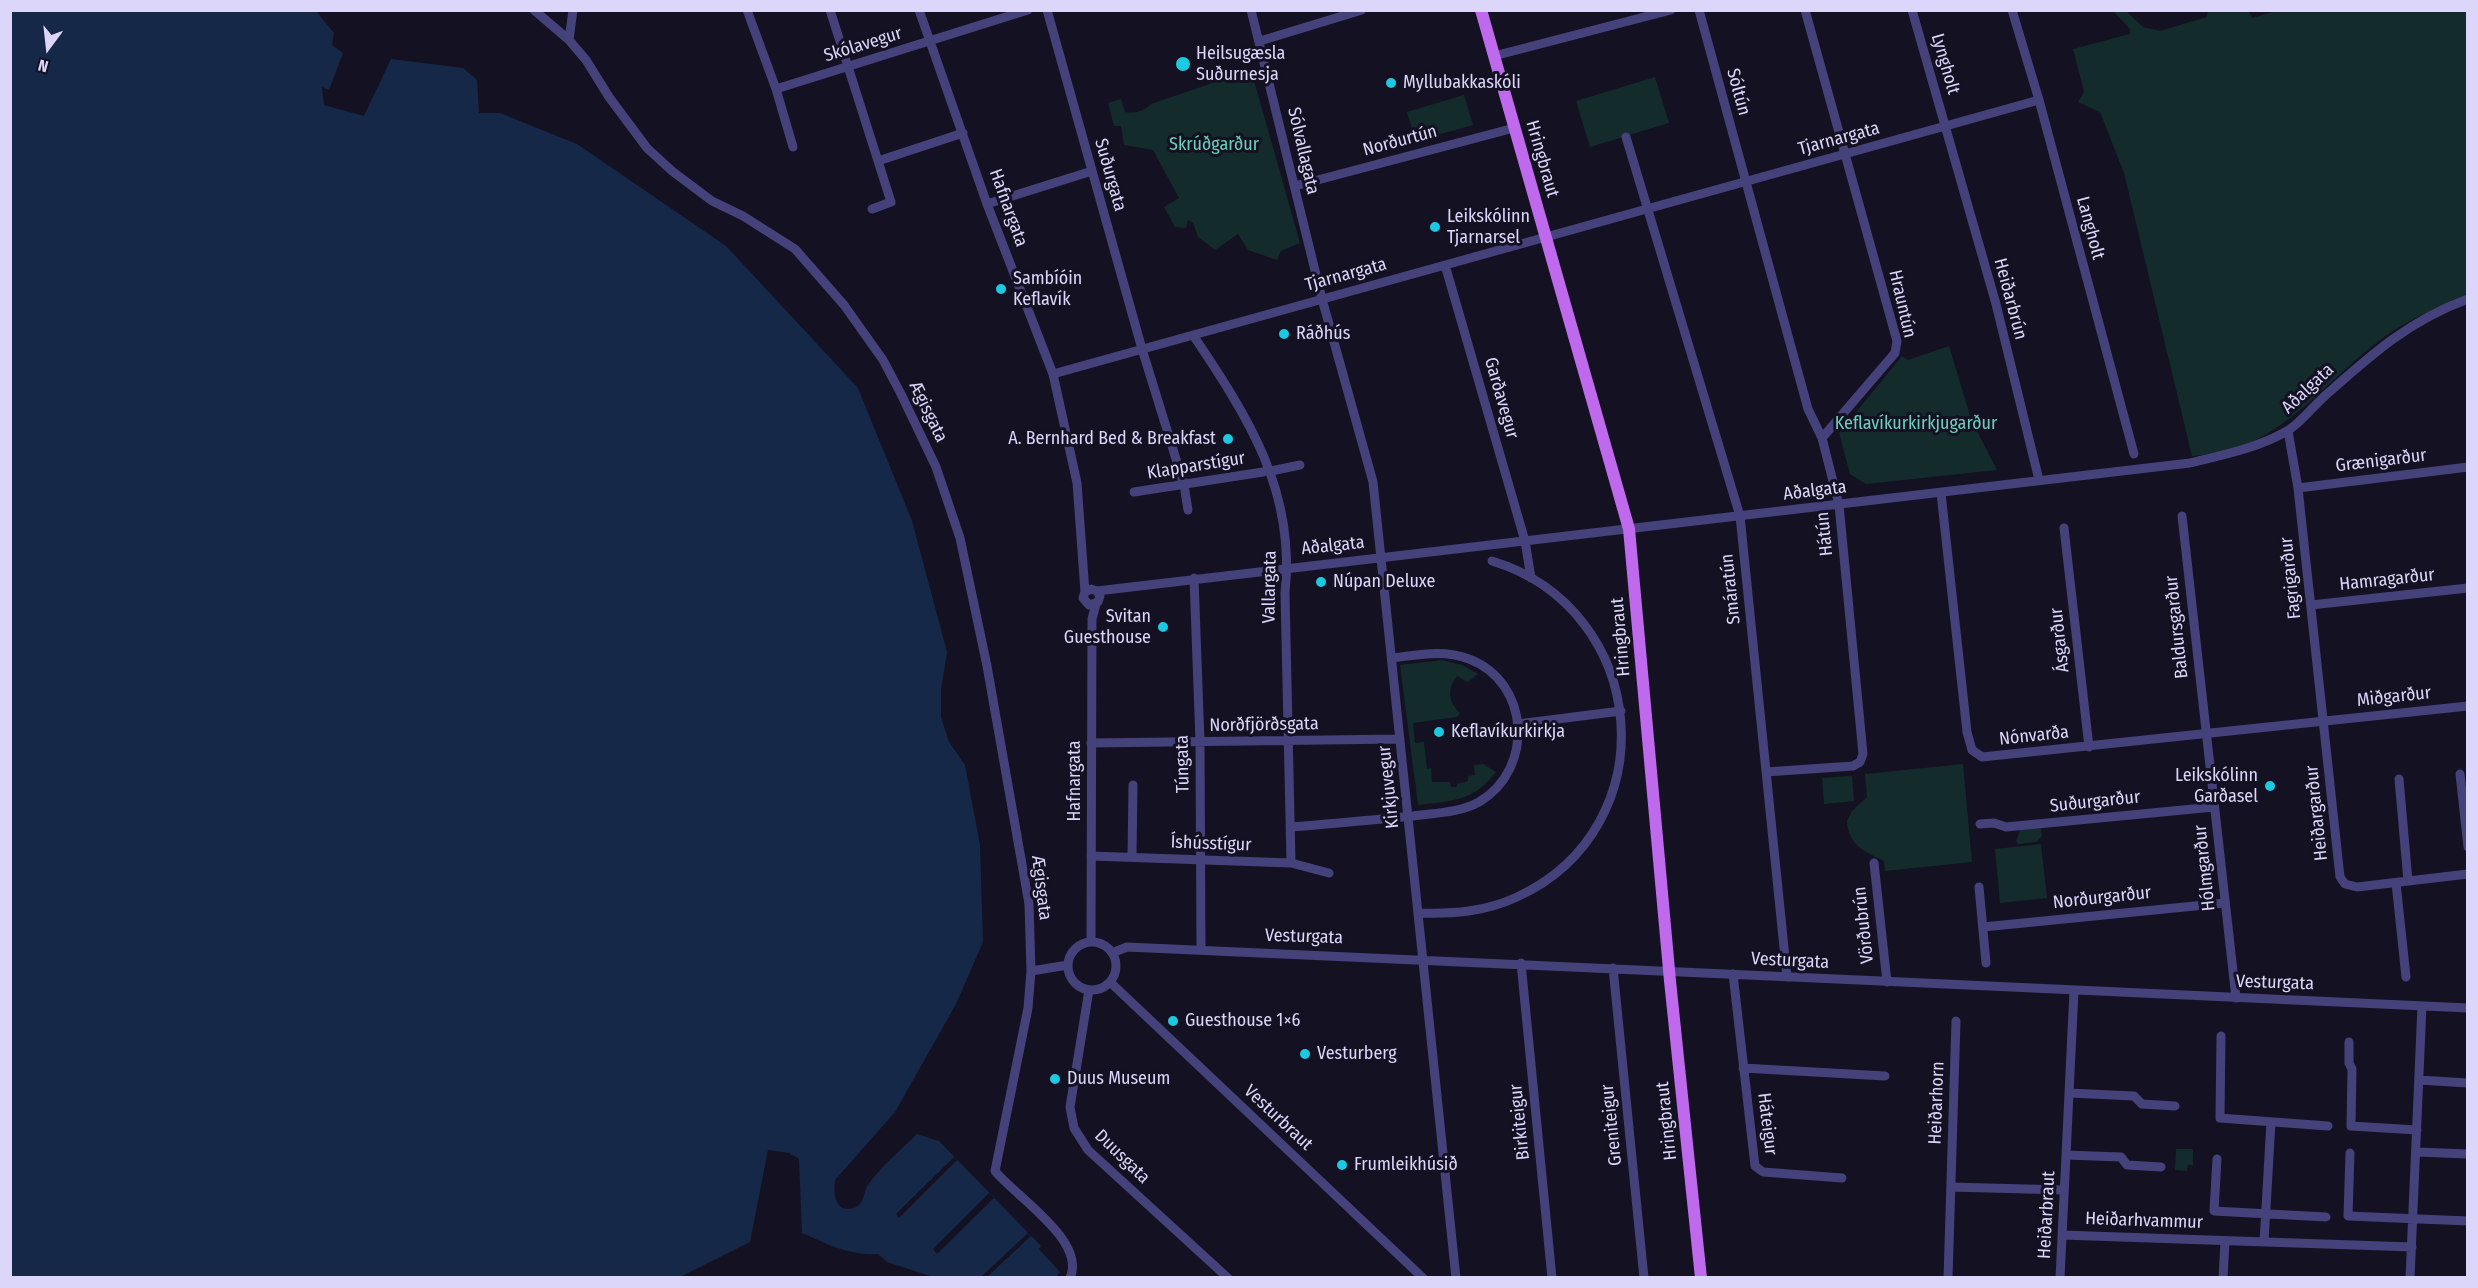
<!DOCTYPE html>
<html>
<head>
<meta charset="utf-8">
<style>
  body { margin:0 }
  #map { position:relative; width:2478px; height:1288px; overflow:hidden; background:#141122; font-family:"Fira Sans Condensed",sans-serif }
  canvas { display:block }
  .frame { position:absolute; inset:0; border:12px solid #dbd6fa; pointer-events:none }
  .north { position:absolute; left:18px; top:18px; width:60px; height:60px; -webkit-text-stroke:4px #141122; paint-order:stroke; rotate:195deg; font-size:16px; font-weight:700; line-height:24px; text-align:center; color:#dbd6fa }
  .north::after { content:''; display:block; margin:auto; width:21px; height:27px; background:#dbd6fa; clip-path:polygon(50% 0,100% 100%,50% 72%,0 100%) }
</style>
</head>
<body>
<div id="map">
<canvas width="2478" height="1288"></canvas>
<div class="frame"></div>
<div class="north">N</div>
</div>
<script>
const ctx = document.querySelector('canvas').getContext('2d');
ctx.lineJoin = 'round';
function fillPath(path, color) {
  ctx.fillStyle = color;
  ctx.fill(path, 'evenodd');
}
function stroke(path, color, width, dash) {
  ctx.strokeStyle = color;
  ctx.lineWidth = width;
  ctx.lineCap = dash ? 'butt' : 'round';
  ctx.setLineDash(dash || []);
  ctx.stroke(path);
}
function drawText(font, color, halo, rows, align = 'center') {
  ctx.font = font + ' "Fira Sans Condensed",sans-serif';
  ctx.lineWidth = 6;
  ctx.setLineDash([]);
  ctx.textBaseline = 'middle';
  ctx.strokeStyle = halo;
  ctx.fillStyle = color;
  for (const [text, x, y, turn = 0] of rows) {
    ctx.save();
    ctx.translate(x, y);
    ctx.rotate((+turn || 0) * Math.PI / 180);
    ctx.textAlign = isNaN(turn) ? turn : align;
    if (halo) ctx.strokeText(text, 0, 0);
    ctx.fillText(text, 0, 0);
    ctx.restore();
  }
}
const green = new Path2D(`
  M2279,10L2467,11V296C2433,310 2405,320 2375,344C2327,381 2288,434 2228,451C2216,454 2203,455 2192,456L2124,173L2100,112L2078,102L2084,92L2073,49L2130,34V29L2113,11H2126L2143,27L2160,31L2207,17L2208,11H2249L2252,18Z
  M1251,70L1300,243L1281,251L1277,260L1248,250L1238,234L1215,250L1198,237L1193,223L1188,220L1186,228L1175,227L1164,207L1179,198L1153,150L1124,145L1121,126H1114L1108,103L1121,99L1125,112C1135,114 1144,111 1151,104Z
  M1655,77L1669,123L1590,147L1576,101Z
  M1464,95L1473,125L1416,141L1407,112Z
  M1949,346L1971,419L1997,470L1866,484L1850,474L1839,433L1902,356L1908,360Z
  M1442,660L1462,665L1478,674L1468,682L1457,676C1447,688 1448,702 1460,713L1457,717L1413,723L1415,743L1424,742L1427,769L1431,768L1432,782H1450L1451,787H1457V784L1468,781V776L1475,775L1474,765L1483,764L1496,772C1474,801 1452,801 1418,805L1400,665Z
  M1963,764L1972,862L1885,871L1884,861C1865,852 1848,845 1847,821L1852,811L1867,797L1865,774Z
  M1852,776L1854,801L1824,804L1822,778Z
  M2041,828L2042,836L2036,842L2018,844L2016,841L2020,830Z
  M2041,844L2047,898L2000,903L1995,849Z
  M2176,1149H2193V1165H2188L2187,1171L2175,1170Z`);
const water = new Path2D(`
  M10,11H316L334,33L332,45L343,53L329,90L322,87L324,105L364,116L391,59L463,68L477,80L479,113H500L577,144L726,246L858,388L912,521L947,652L941,690V717L949,742L965,765L980,845L983,942L956,1004L895,1112L835,1180C833,1193 835,1214 854,1208C865,1204 863,1192 868,1185C881,1166 901,1150 917,1134L939,1141L1041,1246L1039,1249L1060,1272L1056,1277H933L887,1262L878,1254C850,1256 827,1244 802,1233L799,1159L789,1153L768,1150L750,1242L680,1277H11Z`);
const pier = new Path2D(`
  M954,1157L957,1160L899,1218L896,1214Z
  M989,1193L994,1198L937,1254L933,1249Z
  M1028,1233L1031,1236L987,1277H981Z`);
const minor = new Path2D(`
  M534,10L569,40L586,60L609,97L647,148L672,171L712,201L743,216L795,249L844,305L883,360L901,394L936,467L960,538L987,666L1029,904L1031,971L1068,965
  M747,10L776,89L793,147
  M830,10L878,161L963,133
  M919,10L987,204L1053,374L1077,483L1085,592L1083,598L1089,605L1098,602L1100,596L1097,591L1091,589L1085,592
  M1047,10L1142,349L1184,485L1188,510
  M1251,10L1322,299L1373,482L1456,1278
  M1699,10L1808,409L1822,438L1839,505L1863,754L1860,762L1853,766L1766,772
  M1805,10L1897,341L1895,353L1822,438
  M1912,10L1996,304L2039,480
  M2012,10L2039,100L2134,454
  M569,40L573,10
  M1260,41L1362,10
  M1494,56L1671,10
  M776,89L1028,10
  M1626,137L1740,516L1787,977
  M1295,186L1514,128
  M987,204L1092,171
  M872,209L891,202L878,161
  M1445,265L1525,541L1531,578
  M1193,335C1248,417 1296,491 1285,593L1291,863
  M1053,374L2039,100
  M2288,431L2298,488L2340,877L2345,884L2357,887L2468,874
  M1271,471L1300,465
  M2298,488L2468,467
  M1134,492L1263,472
  M1941,493L1967,732L1972,750L1982,757L2468,706
  M2182,516L2236,998
  M2064,528L2089,747
  M1194,578L1200,742L1201,950
  M1097,591L2190,463C2222,455 2258,448 2287,431C2300,424 2315,404 2327,394C2372,354 2410,320 2468,299
  M2311,605L2468,588
  M1518,724L1621,711
  M1091,743L1400,739
  M2460,774L2468,847
  M2399,779L2408,881
  M1980,824L1994,823L2006,827L2214,807
  M1290,827C1331,824 1372,820 1413,816C1435,813 1459,813 1479,802C1535,769 1530,682 1469,659C1443,649 1418,655 1392,658
  M1091,856L1291,863L1329,873
  M1132,857L1133,785
  M1874,863L1887,982
  M2396,883L2406,977
  M1979,887L1986,963
  M1419,913C1453,914 1485,912 1517,897C1669,827 1650,609 1492,561
  M1983,927L2225,903
  M1091,942L1092,619L1096,604
  M1068 966a24 24 0 1 1 48 0a24 24 0 1 1-48 0Z
  M1112,953L1127,947C1574,965 2021,989 2468,1008
  M1521,963L1552,1278
  M1613,968L1644,1278
  M1031,971L1028,1008L995,1171C1015,1196 1087,1241 1070,1278
  M1733,974L1755,1166L1763,1172L1842,1178
  M1110,982L1423,1278
  M1089,990L1070,1107L1074,1128L1088,1150L1228,1278
  M2221,1036L2220,1118L2328,1126
  M2349,1042V1063L2352,1069L2351,1126L2417,1130
  M1743,1068L1885,1076
  M2419,1080L2468,1083
  M2069,1093L2134,1096L2142,1104L2175,1106
  M2416,1152L2468,1154
  M2350,1153L2348,1216L2468,1221
  M2066,1155L2121,1157L2127,1165L2161,1167
  M2217,1159L2214,1211L2326,1217
  M1951,1187L2064,1190
  M2062,1235L2412,1247
  M2264,1242L2271,1122
  M1948,1278L1956,1021
  M2060,1278L2074,991
  M2223,1278L2225,1241
  M2410,1278L2422,1006`);
const major = new Path2D(`
  M1481,10L1629,529L1670,981L1701,1278`);
const markers = [
  [1183,64,8,"#1bc9e1"],
  [1391,83,6,"#1bc9e1"],
  [1435,227,6,"#1bc9e1"],
  [1001,289,6,"#1bc9e1"],
  [1284,334,6,"#1bc9e1"],
  [1228,439,6,"#1bc9e1"],
  [1321,582,6,"#1bc9e1"],
  [1163,627,6,"#1bc9e1"],
  [1439,732,6,"#1bc9e1"],
  [2270,786,6,"#1bc9e1"],
  [1173,1021,6,"#1bc9e1"],
  [1305,1054,6,"#1bc9e1"],
  [1055,1079,6,"#1bc9e1"],
  [1342,1165,6,"#1bc9e1"]
];
const streetNames = [
  ["Skólavegur",863,45,-17],
  ["Lyngholt",1945,64,74],
  ["Sóltún",1738,92,75],
  ["Tjarnargata",1839,139,-15],
  ["Norðurtún",1400,141,-15],
  ["Sólvallagata",1303,151,77],
  ["Hringbraut",1542,159,74],
  ["Suðurgata",1110,175,74],
  ["Hafnargata",1008,208,70],
  ["Langholt",2090,228,75],
  ["Tjarnargata",1346,275,-15],
  ["Heiðarbrún",2010,299,75],
  ["Hrauntún",1902,304,77],
  ["Aðalgata",2308,389,-43],
  ["Garðavegur",1501,398,74],
  ["Ægisgata",928,412,64],
  ["Grænigarður",2381,461,-7],
  ["Klapparstígur",1196,466,-9],
  ["Aðalgata",1815,491,-7],
  ["Hátún",1825,534,-96],
  ["Aðalgata",1333,546,-6],
  ["Fagrigarður",2291,578,-96],
  ["Hamragarður",2387,580,-6],
  ["Vallargata",1270,587,-89],
  ["Smáratún",1731,589,-96],
  ["Baldursgarður",2177,627,-96],
  ["Hringbraut",1621,637,-95],
  ["Ásgarður",2060,640,-96],
  ["Miðgarður",2394,697,-6],
  ["Norðfjörðsgata",1264,725,-1],
  ["Nónvarða",2034,736,-6],
  ["Túngata",1183,764,-91],
  ["Hafnargata",1075,781,-90],
  ["Kirkjuvegur",1389,787,-96],
  ["Suðurgarður",2095,802,-6],
  ["Heiðargarður",2317,813,-96],
  ["Íshússtígur",1211,844,2],
  ["Hólmgarður",2205,868,-96],
  ["Ægisgata",1041,888,83],
  ["Norðurgarður",2102,898,-6],
  ["Vörðubrún",1864,925,-96],
  ["Vesturgata",1304,937,2],
  ["Vesturgata",1790,961,3],
  ["Vesturgata",2275,983,2],
  ["Heiðarhorn",1937,1103,-88],
  ["Vesturbraut",1278,1118,43],
  ["Hringbraut",1667,1121,-96],
  ["Birkiteigur",1520,1122,-96],
  ["Háteigur",1767,1124,83],
  ["Greniteigur",1612,1125,-96],
  ["Duusgata",1122,1157,44],
  ["Heiðarbraut",2047,1215,-87],
  ["Heiðarhvammur",2144,1221,2]
];
const poiNames = [
  ["Heilsugæsla",1196,54],
  ["Suðurnesja",1196,75],
  ["Myllubakkaskóli",1403,83],
  ["Leikskólinn",1447,217],
  ["Tjarnarsel",1447,238],
  ["Sambíóin",1013,279],
  ["Keflavík",1013,300],
  ["Ráðhús",1296,334],
  ["A. Bernhard Bed & Breakfast",1216,439,"right"],
  ["Núpan Deluxe",1333,582],
  ["Svitan",1151,617,"right"],
  ["Guesthouse",1151,638,"right"],
  ["Keflavíkurkirkja",1451,732],
  ["Leikskólinn",2258,776,"right"],
  ["Garðasel",2258,797,"right"],
  ["Guesthouse 1×6",1185,1021],
  ["Vesturberg",1317,1054],
  ["Duus Museum",1067,1079],
  ["Frumleikhúsið",1354,1165]
];
const parkNames = [
  ["Skrúðgarður",1214,145],
  ["Keflavíkurkirkjugarður",1916,424]
];
fillPath(green, '#142b2b');
fillPath(water, '#162847');
fillPath(pier, '#141122');
stroke(minor, '#45417b', 9);
stroke(major, '#bf6aed', 12);
for (const [x, y, r, color] of markers) {
  const dot = new Path2D();
  dot.arc(x, y, r, 0, 2 * Math.PI);
  ctx.fillStyle = color;
  ctx.fill(dot);
  stroke(dot, '#141122', 2);
}
drawText('18px', '#dbd6fa', '#141122', streetNames);
drawText('18px', '#dbd6fa', '#141122', poiNames, 'left');
drawText('18px', '#6bd1ba', '#141122', parkNames);
</script>
</body>
</html>
